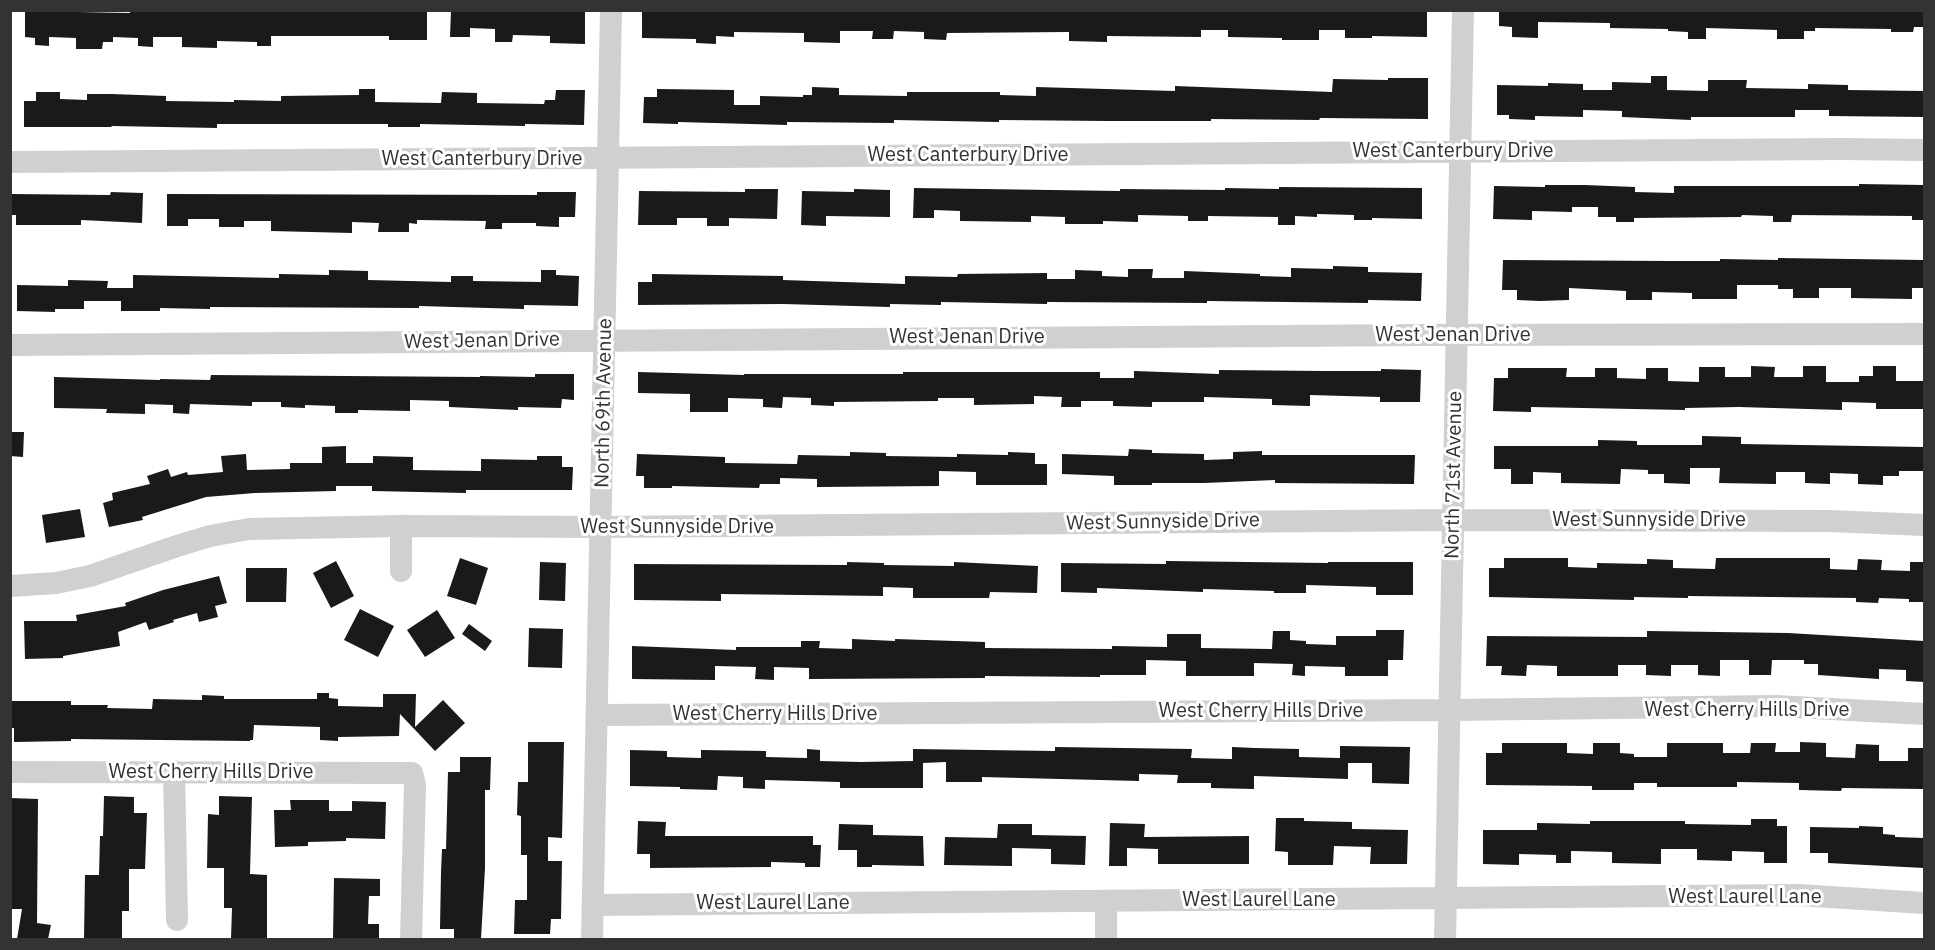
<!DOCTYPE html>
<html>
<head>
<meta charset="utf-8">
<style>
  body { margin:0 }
  #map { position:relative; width:1935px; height:950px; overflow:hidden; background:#fff; font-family:"IBM Plex Sans",sans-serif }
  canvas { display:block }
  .frame { position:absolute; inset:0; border:12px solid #333; pointer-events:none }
</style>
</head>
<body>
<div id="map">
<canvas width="1935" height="950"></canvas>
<div class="frame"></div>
</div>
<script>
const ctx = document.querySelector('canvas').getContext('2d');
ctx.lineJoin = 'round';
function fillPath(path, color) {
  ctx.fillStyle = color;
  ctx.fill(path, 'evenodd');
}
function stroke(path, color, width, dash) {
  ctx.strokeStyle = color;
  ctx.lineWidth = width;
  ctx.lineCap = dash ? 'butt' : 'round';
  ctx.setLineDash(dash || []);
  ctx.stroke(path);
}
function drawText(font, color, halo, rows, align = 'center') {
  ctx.font = font + ' "IBM Plex Sans",sans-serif';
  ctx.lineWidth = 6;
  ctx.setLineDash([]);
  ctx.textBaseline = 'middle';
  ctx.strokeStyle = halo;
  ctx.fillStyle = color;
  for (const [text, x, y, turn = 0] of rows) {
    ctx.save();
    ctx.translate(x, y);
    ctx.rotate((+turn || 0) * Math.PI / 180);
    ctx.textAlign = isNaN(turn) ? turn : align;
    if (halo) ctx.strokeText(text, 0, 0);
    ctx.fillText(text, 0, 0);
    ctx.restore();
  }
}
const building = new Path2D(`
  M234,10L427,11V40H389V36H271V46H257V42L217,41V48L182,47V37H153V47L138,46V38L113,37V42H103L102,49H76V38L49,37V46L35,45V38L25,37V11L130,13V11Z
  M451,10H585V44L550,43V36L513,35L512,42H495V29L470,28V37H450Z
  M642,10H1427V37L1372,36V38H1345V30H1319V40H1282V38L1228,37V30H1201V37L1107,36V42L1069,41V32L947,33L946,40L924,39V32L894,31L893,39H872L873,31H840V43L804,42V33L734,32V37L716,36V44L696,43V39L642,38Z
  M1499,10H1924V27H1914L1913,32H1891V29L1815,28V31H1804V39H1777V30L1706,28V39H1688V32L1668,31V29L1610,28V23L1538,22V38L1512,37V27L1499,26Z
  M1651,76H1667V90L1708,91V80H1747L1746,88L1808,89V84L1848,85V90L1924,91V117L1829,116V110H1795V117H1691V120L1622,117V111L1583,110V117L1535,116V120L1509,119V115H1497V85L1548,86V83L1583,84V90H1612V82L1651,83Z
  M1388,78H1428V119L1320,118L1319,120L1211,119V121H1107L999,120V122L894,120V123L787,122V125L678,122V124L643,123L644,97H657V89L734,90V105H760V96L803,97V95H812V87L839,88V95L907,96V92H1000V95L1036,96V87L1175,91V86L1332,92L1333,79L1388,80Z
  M359,89H375V102L441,103L442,92L477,93V103L544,104L545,100H555L556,90H585L584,125L525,124V126L420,124V127H388V124H217V128L112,126L111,127H24V101H36V92H60V99L87,100V94H112L166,96V101L234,102V100L281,101V96L359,95Z
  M1859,184L1924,185V220H1912V216L1792,215L1791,222H1773V216L1742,215L1741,217L1634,218V222H1616V217H1598V207H1572V212L1532,211V220L1493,219L1494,186L1545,187V185H1585L1635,187V192L1674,193V186H1859Z
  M1279,187L1422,188V219L1372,218V220H1354V215L1317,214V217L1295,216V225H1278V217L1208,216V221H1188V216L1138,215V222L1103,221V224H1065V217L1031,216V222L960,221V211L934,210V218H913L914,188L1120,191V189L1225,190V188L1279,189Z
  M745,189H778L777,219L729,218V226H707V218H677V225H638L639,191L745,192Z
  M854,189L890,190V217L826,216V226L801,225L802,191L854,192Z
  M111,192L143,193L142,223L81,220V225H16V215H10V194L110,195Z
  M537,192H576L575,217H559V227L536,226V223H502V229H485L486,221L417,220V224L409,223V232H378L379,223L352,222V233L271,231V221H244V227H219V219H188V226H167V194L537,195Z
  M1778,258L1924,260V288H1912V299L1851,298V288H1819V298H1793V289H1778V285H1737V299H1692V293L1652,292V300H1626V291L1569,288V300L1540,301L1517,300V290H1502L1503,260L1670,261H1720V259L1778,260Z
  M1333,266L1368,267V272L1422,273L1421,301L1368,300V303L1207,301V303L1047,302V304L941,302V305L890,304V307L783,304L638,305V282H652V274L783,276V280L905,284V276L957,277L958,274L1047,273V279H1075V270L1102,271V276L1128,277V269H1153L1152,278H1184V271L1260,274V276L1291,277V268L1333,269Z
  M329,270L368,271V280L451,282V276H473V281L541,282V270H556V275L579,276L578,306L524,305V309L419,306V308L210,307V309L160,308V311H121V301H84V309H55V312L17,311V285L68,286V280L108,281L107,288H133V275L279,278V274L329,275Z
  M1751,366L1775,367L1774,377H1803V366H1826V382H1859V376H1873V366H1896V381H1924V409H1876V403L1842,402V410L1739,407L1685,408V410L1531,407V412L1493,411L1494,378H1508V368H1567L1566,377H1595V368H1617V378L1646,379V368H1668V381L1699,382V367H1725V377H1751Z
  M1381,369L1421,370L1420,402H1380V397L1310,395V406L1272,405V399L1204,397V402H1152V407L1113,406V401H1081V407H1061L1062,397L1034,396V404L974,405V398H938V401L834,402V406L811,405V398L783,397L782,408L763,407V399L728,398V412H690V394L638,393V372L744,375V374H903V372H1100V378H1134V371L1219,374V370L1324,371H1381Z
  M535,374H574V400L562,399L561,408L518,407V410L449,407V401L410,400V411L358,410V413H335V406L305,405V408L281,407V402H252V406L190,404L189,414L173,413V405L145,404V414L106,413L107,409L54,408V377L160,380V379L210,380L211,375L480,377V376L535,377Z
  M10,432H24L23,457L10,456Z
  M1702,436L1741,437V444L1924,447V471H1899V476H1883V485L1858,484V474L1830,473V484L1805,483V472H1776V484L1719,483L1720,468H1690V484L1664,483V474H1648V470L1621,469L1620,484L1561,483V473L1533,472V484H1511V469H1494V446H1598V440L1637,441V445H1702Z
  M346,446V463H373V456L413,457V470L481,471V459L537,460V456H562V467H573L572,490H466V493L372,491V486H336V491L255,493L206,497L142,517L143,520L109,527L103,503L113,500L112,493L150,484L147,476L168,469L171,477L187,472L188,475L223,472L221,456L246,454L247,470L290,469V463H322V447Z
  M1129,449L1152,450V453L1204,454V460L1233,459V452L1262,451V455H1415L1414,484L1275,483V480L1204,483H1152V485H1114V476L1062,474V454L1128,456Z
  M850,452L886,453V456L957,457V454L1008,455V452L1035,453V464H1047V485H976V472L939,471V486L817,487V479L780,478V484H760L759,488L672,486V488H644V476H636L637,454L725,457V463L797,464L798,455L850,456Z
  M80,509L85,537L46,543L42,515Z
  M460,558L488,568L476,605L447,596Z
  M1504,558H1568V567L1597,568V563L1647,564V559L1673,560V568L1715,569L1716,558H1830V569L1857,570L1858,559L1882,560L1881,570L1910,571V562H1924V602H1909V599L1879,598L1878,603L1856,602V598L1688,596V598L1634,597V600L1489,597V568H1504Z
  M336,561L354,596L331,608L313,573Z
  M1166,561L1328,563V562H1413V595H1376V587L1306,585V593H1274V591L1203,589V592L1097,588V593L1061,592V563L1166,564Z
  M540,562L566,563L565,601L539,600Z
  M847,562L884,563V565L954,566V562L1038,566L1037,593L990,592L989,598H913V588L883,587V596L721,594V601L634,600V564L847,565Z
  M246,568H287L286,602H246Z
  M219,576L227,603L215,606L218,617L199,622L197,613L173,620L174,622L149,630L146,622L118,632L120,646L63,656V658L25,659L24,621H77L76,615L126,606L125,603L163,590Z
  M360,609L394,626L378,657L344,640Z
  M437,610L455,638L425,657L407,630Z
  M469,624L492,641L485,651L462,634Z
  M529,628L563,629L562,668L528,667Z
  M1376,630H1404L1403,660H1388V676H1345V667L1305,666V676L1292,675L1293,664L1254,663V676H1186V661L1146,660V675H1100V677L985,676V678L809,679V668L774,667V680L755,679L756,667L715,666V680L632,679V646L736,650V647H801V641H820L819,648L852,649V639L895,641V639L985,642V648L1112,649V646L1167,647V634H1201V648L1272,649L1273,631H1290V640L1306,641V644L1336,645V636H1376Z
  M1647,631L1788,633L1924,641V682L1906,681V670L1879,669V679L1818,675V664H1804V660H1772L1771,675H1749V660H1720V676L1698,675V665H1671V676L1646,675V665H1618V676H1557V666L1527,665L1526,676L1501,675L1502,666H1486L1487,636L1647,637Z
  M317,693H329V698L338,699V706L383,707V694H416L415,727L443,700L465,723L435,751L400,714L399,736L338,737V741L320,740V727L254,725L253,740H250V741L71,739V741L14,742V728H10V701H71V705H108L107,708L152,709L153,699L202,700V695L224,696V699H317Z
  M528,742H564L562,838L548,837V861H562L561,919H551L550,934H514L515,900H527V855H521V816L517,815L518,782H528Z
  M1800,742L1826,743V757L1855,758L1856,744L1879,745V761H1908V748H1924V789L1842,788L1841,791L1799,790V783L1737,782V787H1657V783H1634V790H1592V786L1486,785V753H1502V743H1567V753L1593,754V743H1620V753L1634,754V757H1667V743H1723V753H1750L1751,743H1776L1775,752H1800Z
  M1340,746L1410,747L1409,784L1372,783V763H1348V779L1254,776V789L1211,788V783H1177L1178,775L1139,774V781L982,777V782H946V762L923,763V788H840V782L765,780V789L743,788V777L718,776L717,790L680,789V787L630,786V750L667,751V757L701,758V750L766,751V757L807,758V749L820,750V761L861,762L913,761V749L1055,751V747L1192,749L1191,758L1232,759V747L1255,748L1299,749V757L1340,758Z
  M460,757H491L490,790H485V868L481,939H454V929H440L441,872L442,849H446L448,772H460Z
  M104,796L134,797V813H147L145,869H129V911H122V939H84L85,875H99L100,836H103Z
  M219,796L252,797L250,874L267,875V939H231L232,908H224V868H207L208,814L219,815Z
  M10,798L38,799L37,923L51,925L48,939H17L22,909H10Z
  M290,800H329V811H352V801L386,802L385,839L346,838V841L308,842V846L275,847L274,810H291Z
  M1276,818H1304V821L1352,822V829L1408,830L1407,864H1370L1371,847L1334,846L1333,865H1288V852L1275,851Z
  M1751,819H1777V826H1787V863H1764V852L1732,851V861L1697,860V849H1661V864L1612,863V852L1571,851V863H1556V855L1519,854V865L1483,864V830H1537V823L1590,824V821H1685V824L1751,825Z
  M638,821L666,822L665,836H813V845H821L820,867H805V863L771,862V867L650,868V854H637Z
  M1110,823L1145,824L1144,837L1249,836V864H1158V849L1127,848V866H1109Z
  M839,824L873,825V835L923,836L924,866L872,865V867H857V850H838Z
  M998,824H1032V835L1086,836L1085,865L1051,864V849L1012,848V866L944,865L945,837L997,838Z
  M1859,826L1883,827V834L1895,835V837L1924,838V868L1828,863V853H1810V827L1859,828Z
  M334,878L380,879V896H369L368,924H379V939H333Z`);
const minor = new Path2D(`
  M10,162L1842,149L1924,150
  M10,345L1424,335L1924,334
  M401,526V571
  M10,586L56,583L90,576L177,546L210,536L249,529L401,526L601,527L1453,520L1830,521L1924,525
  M598,715L1450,710L1776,706L1924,714
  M174,771L177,920
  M10,772L412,773L415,785L411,940
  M593,905L1799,895L1924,903
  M592,940L611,10
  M1106,940V901
  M1445,940L1463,10`);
const streetNames = [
  ["West Canterbury Drive",1453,151],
  ["West Canterbury Drive",968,155],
  ["West Canterbury Drive",482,159],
  ["West Jenan Drive",1453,335],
  ["West Jenan Drive",967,337],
  ["West Jenan Drive",482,341,-1],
  ["North 69th Avenue",604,403,-89],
  ["North 71st Avenue",1454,475,-89],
  ["West Sunnyside Drive",1649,520],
  ["West Sunnyside Drive",1163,522,-1],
  ["West Sunnyside Drive",677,527],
  ["West Cherry Hills Drive",1747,710],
  ["West Cherry Hills Drive",1261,711],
  ["West Cherry Hills Drive",775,714],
  ["West Cherry Hills Drive",211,772],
  ["West Laurel Lane",1745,897],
  ["West Laurel Lane",1259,900],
  ["West Laurel Lane",773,903]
];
fillPath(building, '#1a1a1a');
stroke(minor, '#d0d0d0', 22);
drawText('20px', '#333', '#fff', streetNames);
</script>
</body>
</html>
